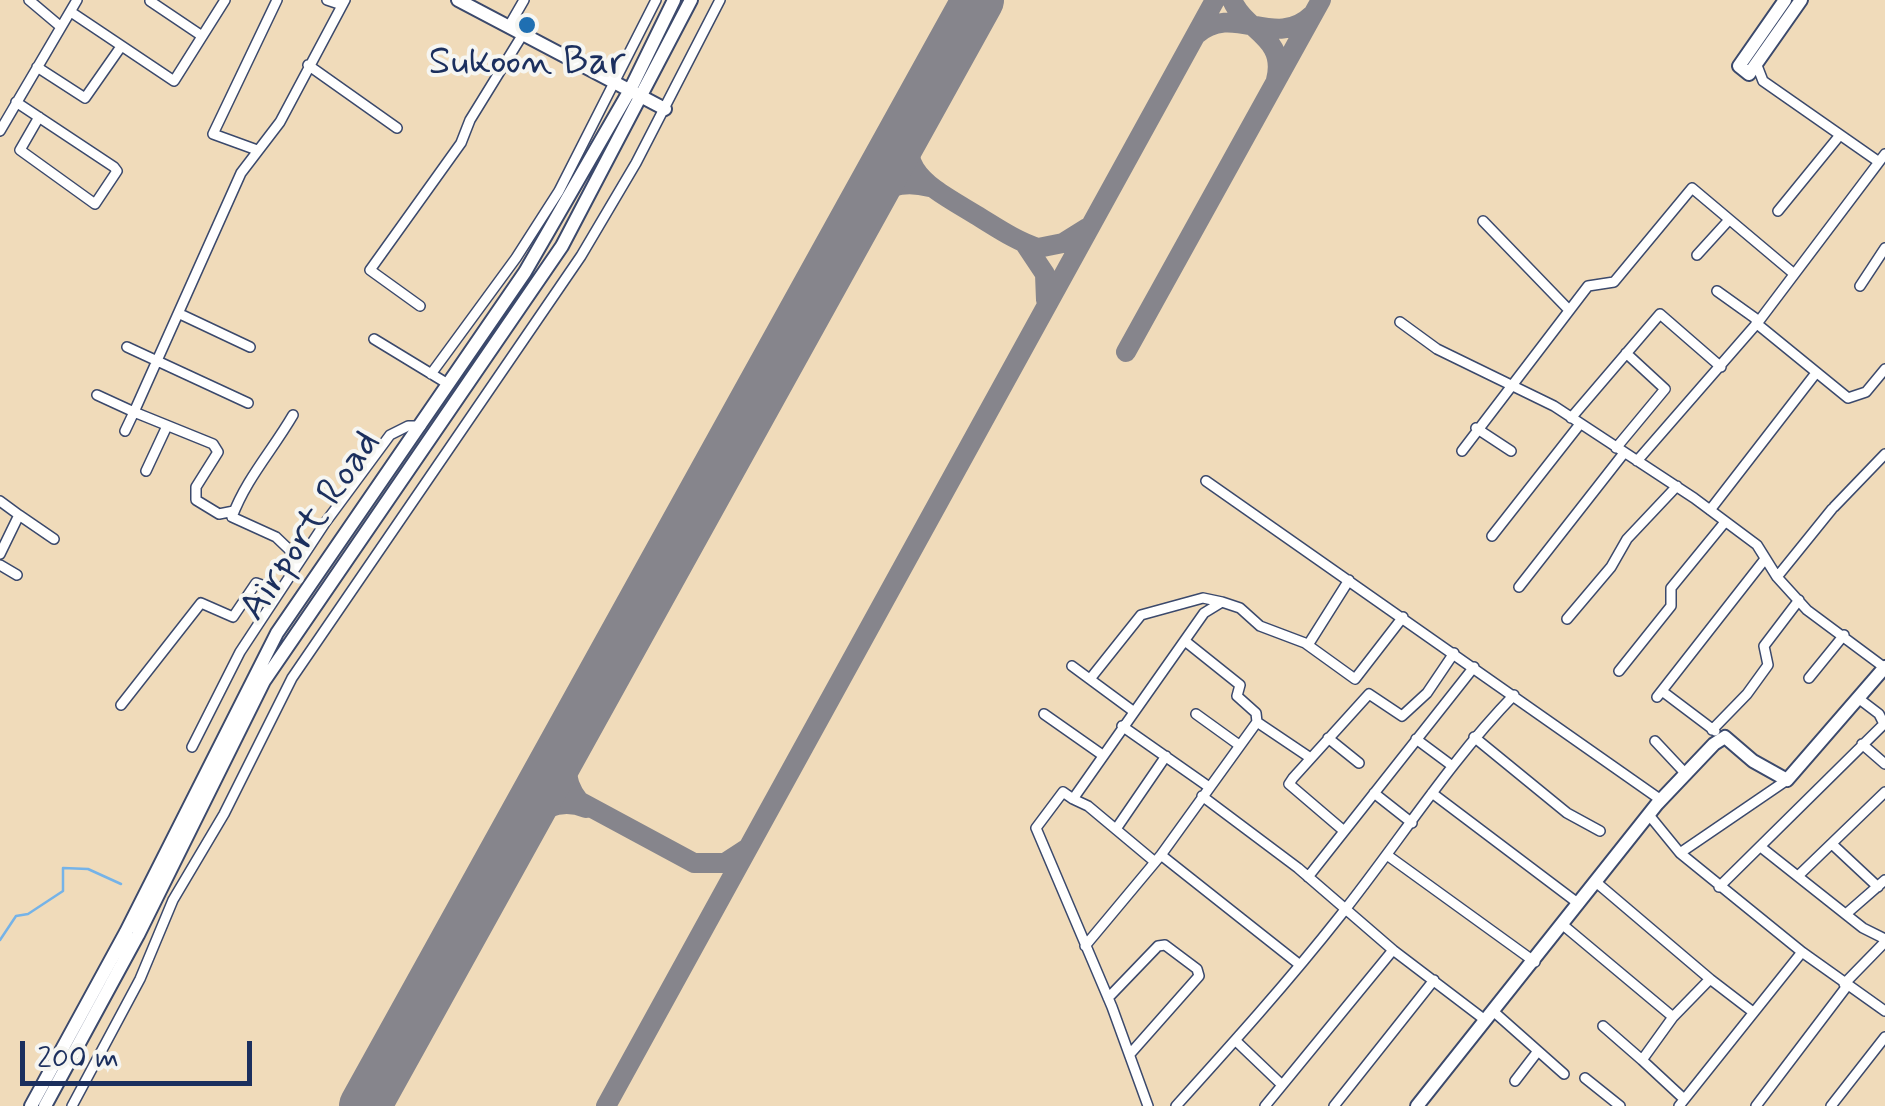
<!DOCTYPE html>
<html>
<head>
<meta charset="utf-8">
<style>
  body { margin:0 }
  #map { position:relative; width:1885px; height:1106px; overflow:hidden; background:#f0dbba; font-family:Mynerve,sans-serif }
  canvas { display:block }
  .scale { position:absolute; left:20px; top:1041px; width:232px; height:45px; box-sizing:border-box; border:5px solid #1b2f5e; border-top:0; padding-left:12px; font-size:30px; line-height:35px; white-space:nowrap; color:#1b2f5e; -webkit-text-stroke:8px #f6f6f2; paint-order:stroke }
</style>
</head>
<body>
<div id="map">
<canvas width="1885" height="1106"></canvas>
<div class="scale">200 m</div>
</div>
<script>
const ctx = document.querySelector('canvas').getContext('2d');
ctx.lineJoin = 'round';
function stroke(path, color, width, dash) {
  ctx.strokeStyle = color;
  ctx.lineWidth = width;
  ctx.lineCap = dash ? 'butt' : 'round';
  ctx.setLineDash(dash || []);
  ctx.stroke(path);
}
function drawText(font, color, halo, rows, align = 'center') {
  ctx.font = font + ' Mynerve,sans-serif';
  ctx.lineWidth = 8;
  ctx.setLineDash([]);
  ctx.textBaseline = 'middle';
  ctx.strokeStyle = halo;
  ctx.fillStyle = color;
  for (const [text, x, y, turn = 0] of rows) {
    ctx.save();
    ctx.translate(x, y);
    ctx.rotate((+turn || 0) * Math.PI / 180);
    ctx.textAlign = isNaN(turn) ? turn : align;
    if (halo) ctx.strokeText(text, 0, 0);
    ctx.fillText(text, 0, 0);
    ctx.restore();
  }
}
const stream = new Path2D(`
  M0,940L16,916L28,914L63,891V868L88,869L121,884`);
const taxiway = new Path2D(`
  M1232,0C1246,32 1287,37 1276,80
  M1196,35C1233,1 1275,51 1312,15
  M919,103C889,169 925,184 976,215C996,227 1016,241 1038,248L1063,243L1087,228
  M845,237C866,201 884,175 930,187
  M1025,244L1045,274L1046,300
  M1126,352L1321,0
  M596,684C579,720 549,765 579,801L694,863H725L748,848
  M483,886C506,851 535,787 586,808
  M606,1106L1215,0`);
const runway = new Path2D(`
  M365,1106L978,0`);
const street = new Path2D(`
  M29,0L61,27
  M327,0L342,5
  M150,1L202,36
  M71,12L174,81L225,0
  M509,26L524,0
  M1756,63L1763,81L1879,162
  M308,65L397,128
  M37,67L85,98L120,48
  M16,102L114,167L117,171L95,204L20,150L39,117
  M0,131L77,0
  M257,150L213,134L277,0
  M1778,211L1840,135
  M1483,221L1569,310
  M1697,255L1728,221
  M1860,286L1885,248
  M1717,291L1759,321
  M420,306L370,270L461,143L470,120L523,34
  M180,314L250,347
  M1400,322L1437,349L1554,406L1694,498L1757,545L1777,577L1807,610L1885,668
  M1756,323L1848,398L1866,392L1885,369
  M374,339L448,384
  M127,347L248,403
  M431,374L516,258L559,191L656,0
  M97,395L134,412L241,173L280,122L345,0
  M293,415C272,451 246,479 232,517L276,537L300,560
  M1571,418L1660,314L1721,367
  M1476,428L1511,451
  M125,431L134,412L213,444L218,452L196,487V500L219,514L234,511
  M1616,448L1665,389L1626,353
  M1462,451L1588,286L1614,282L1692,188L1793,273
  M1637,461L1759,321L1885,154
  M146,471L167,426
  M1206,481L1661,800
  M0,501L19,515L0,554
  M1834,507L1885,454
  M1710,510L1816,373
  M19,515L54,539
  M1492,536L1580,424
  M0,565L17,575
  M1777,577L1832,509
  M1519,587L1624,453
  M1567,619L1611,567L1627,539L1677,486
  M1308,645L1349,580
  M1072,666L1133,711
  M1619,671L1671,606V588L1725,522
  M1809,678L1844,635
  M1090,679L1141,615L1203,598L1222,602
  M1662,691L1715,731
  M1657,697L1765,559
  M121,705L201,603L233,617L256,583L279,591
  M1044,714L1101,754
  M1196,714L1239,745
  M1257,722L1309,757
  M1122,726L1209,787
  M1712,730L1747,694L1768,665L1764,646L1799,600
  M1474,737L1567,813L1600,831
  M1328,738L1359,763
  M1416,739L1451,765
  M1655,741L1685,773
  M1862,744L1885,764
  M192,747L240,652L325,523L390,435L408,426H421
  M1374,793L1412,823
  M1432,793L1579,904
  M1202,796L1298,868L1393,950L1265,1106
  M1073,799L1088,806L1155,862
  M1649,815L1680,853L1802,952L1679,1106
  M1116,829L1166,756
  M1344,831L1289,784L1293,778L1369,694L1402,716L1427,693L1454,653
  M1832,844L1878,887
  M1762,848L1863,928L1885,939
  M1680,853L1787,780
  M1161,855L1300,965
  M1387,855L1535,962
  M1798,876L1885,792
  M1308,877L1474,667
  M1597,883L1710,979
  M1719,887L1884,724L1879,714L1858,698
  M1846,914L1885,880
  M1563,925L1673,1017
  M1085,946L1161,855L1257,722L1256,713L1237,696L1240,685L1185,641
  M1393,950L1485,1020
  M1802,952L1885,1011
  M1844,984L1885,942
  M1108,998L1158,946L1165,945L1197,969L1199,976L1130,1054
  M1493,1011L1564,1074
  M1603,1026L1642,1060
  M1236,1041L1282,1085
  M1585,1078L1620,1106
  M1515,1081L1538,1051
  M1684,1099L1642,1060L1673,1017L1710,979L1753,1012
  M72,1106L140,979L173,900L224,814L292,678L581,256L636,163L720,0
  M1148,1106L1112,1007L1036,828L1063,792L1073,799L1204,613L1222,602L1240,608L1260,626L1305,643L1355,679L1403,617
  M1176,1106C1232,1044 1288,982 1340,916C1399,842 1448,763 1514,695
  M1334,1106L1434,980
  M1756,1106L1847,986
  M1831,1106L1885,1037`);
const secondary = new Path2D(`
  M458,0L665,109
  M1785,0L1739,66L1749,74L1801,0
  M31,1106L126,932L277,633L525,272L630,90L674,0
  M45,1106L138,935L264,681L562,246L691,0
  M1417,1106L1657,804L1714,744L1725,737L1753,761L1787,780L1885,667`);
const markers = [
  [527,25,10,"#1f6fb2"]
];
const poiNames = [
  ["Sukoon Bar",527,65]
];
const streetNames = [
  ["Airport Road",312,527,-56]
];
stroke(stream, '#75b3e8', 2.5);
stroke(taxiway, '#86858c', 20);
stroke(runway, '#86858c', 52);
stroke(street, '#3b496c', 12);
stroke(secondary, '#3b496c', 16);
stroke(street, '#fff', 9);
stroke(secondary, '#fff', 12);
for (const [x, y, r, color] of markers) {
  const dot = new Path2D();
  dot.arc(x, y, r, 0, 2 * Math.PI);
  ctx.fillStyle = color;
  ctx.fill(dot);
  stroke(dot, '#f6f6f2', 4);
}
drawText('40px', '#1b2f5e', '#f6f6f2', poiNames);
drawText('40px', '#1b2f5e', '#f6f6f2', streetNames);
</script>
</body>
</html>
